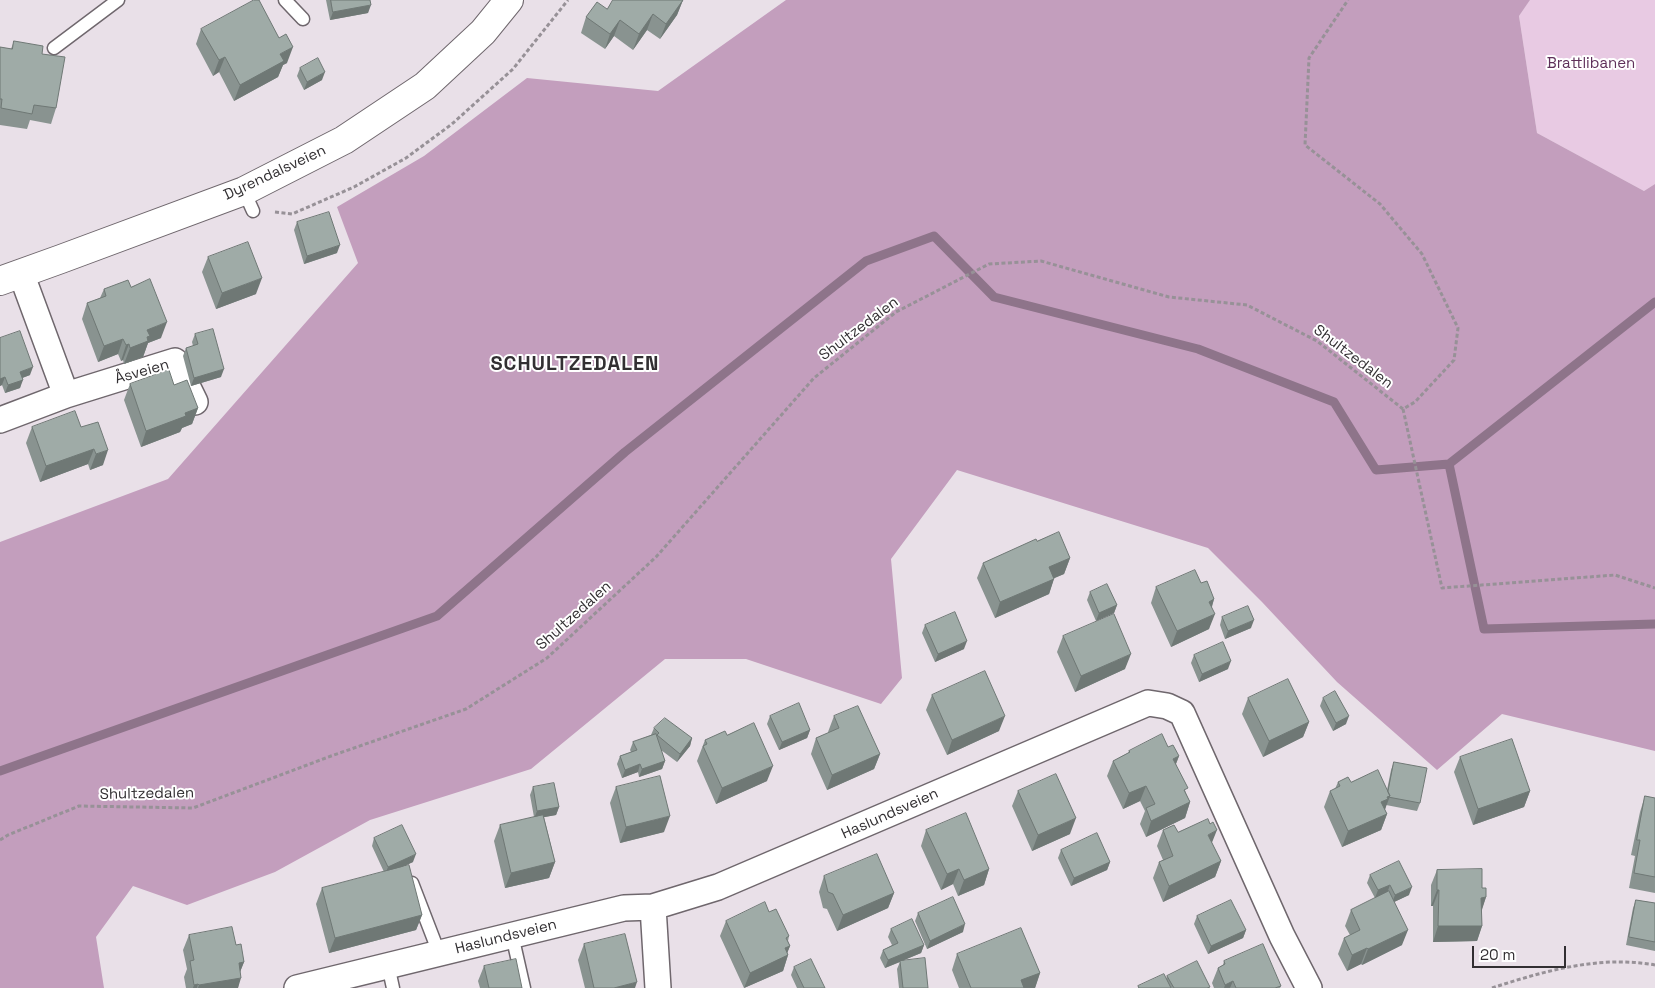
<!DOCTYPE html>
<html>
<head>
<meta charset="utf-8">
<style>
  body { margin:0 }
  #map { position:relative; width:1655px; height:988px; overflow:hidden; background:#e9e0e8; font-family:"Space Grotesk",sans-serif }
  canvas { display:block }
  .scale { position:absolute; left:1472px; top:946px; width:94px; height:22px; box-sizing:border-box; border:2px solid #322f32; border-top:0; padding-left:6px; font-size:15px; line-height:18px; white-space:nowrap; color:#322f32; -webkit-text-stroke:4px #fff; paint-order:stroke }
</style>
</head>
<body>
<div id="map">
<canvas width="1655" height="988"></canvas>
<div class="scale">20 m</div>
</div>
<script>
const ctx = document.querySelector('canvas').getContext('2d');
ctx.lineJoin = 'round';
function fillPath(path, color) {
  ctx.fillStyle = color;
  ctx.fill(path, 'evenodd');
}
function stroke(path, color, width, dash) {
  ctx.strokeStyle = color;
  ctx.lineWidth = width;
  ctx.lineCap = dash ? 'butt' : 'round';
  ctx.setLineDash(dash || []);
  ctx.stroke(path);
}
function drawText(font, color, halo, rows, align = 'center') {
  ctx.font = font + ' "Space Grotesk",sans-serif';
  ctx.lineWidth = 4;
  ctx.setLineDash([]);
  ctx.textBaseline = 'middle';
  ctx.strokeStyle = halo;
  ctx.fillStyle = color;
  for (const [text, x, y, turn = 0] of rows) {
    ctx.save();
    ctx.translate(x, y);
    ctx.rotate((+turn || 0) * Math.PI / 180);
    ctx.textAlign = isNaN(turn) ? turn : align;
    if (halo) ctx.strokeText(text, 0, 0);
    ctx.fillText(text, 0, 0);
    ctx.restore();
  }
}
const green = new Path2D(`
  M1530,0H1655V184L1644,191L1537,133L1519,16Z`);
const forest = new Path2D(`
  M786,0H1530L1519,16L1537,133L1644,191L1655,184V751L1502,714L1437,770L1337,682L1262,602L1208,548L957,470L891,559L902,678L881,704L746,659H665L531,769L370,820L275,872L187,905L133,886L96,937L104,988H0V542L168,479L358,263L337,207L424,156L527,78L658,91Z`);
const stream = new Path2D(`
  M1449,464L1655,302
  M0,771L437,616L625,452L866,261L934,236L994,297L1198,349L1334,402L1376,470L1449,464L1484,629L1655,624`);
const path = new Path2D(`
  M275,212L292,214L354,187L406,158L452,124L513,69L568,0
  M1403,409L1442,588L1615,575L1655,588
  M0,840L8,835L79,806L193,808L331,756L466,709L547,658L656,557L814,378L896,312L989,264L1041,261L1169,297L1247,305L1317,341L1403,409L1415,402L1454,360L1458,328L1422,254L1380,204L1305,145L1309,58L1348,0
  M1492,988C1544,971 1600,955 1655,965`);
const lane = new Path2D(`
  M285,0L303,19
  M54,48L118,0
  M244,191L253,211
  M412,883L439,953
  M512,935L524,988
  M388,965L393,988`);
const street = new Path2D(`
  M66,395L175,361L195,402
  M0,420L66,395L21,273
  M653,907L658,988
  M297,988L624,908L653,907L718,887L1148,703L1167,706L1182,713L1282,936L1309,988`);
const primary = new Path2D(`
  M0,281L61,259L244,191L344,140L425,86L483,32L509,0`);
const wall = new Path2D(`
  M326,0H370L368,13L330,20Z
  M683,0L677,15L660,39L647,30L633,50L614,36L605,49L581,33L586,17L607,9Z
  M201,29L287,63L283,65L278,77L234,101L219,72L213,76L196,44Z
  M14,41L42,54L56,108L51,124L30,120L27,129L0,125V47L11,49Z
  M300,68L322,80L304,90L297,76Z
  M297,222L337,253L304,264L294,230Z
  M208,257L256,294L216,309L202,272Z
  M131,287L161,338L148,343L143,357L124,364L123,360L121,361L118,354L98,362L82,319L87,303L100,298L104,289Z
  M195,334L221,377L191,386L183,356L186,348L193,346L192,342Z
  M0,338L30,375L22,378L20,388L5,393L2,385L0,386Z
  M130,384L174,385L198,408L192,424L182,428L180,432L141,447L124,400Z
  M32,427H81L103,465L90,470L88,464L40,482L26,443Z
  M1037,541L1070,558L1064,574L1054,578L1049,594L995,618L977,578L983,563Z
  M1201,583L1214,599L1212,607L1209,629L1171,647L1151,603L1156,587Z
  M1090,592L1117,605L1114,613L1096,621L1087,600Z
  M1222,617L1251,628L1225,639L1220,625Z
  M925,625L964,649L935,662L922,633Z
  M1063,636L1125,669L1075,692L1057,652Z
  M1194,655L1228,669L1199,682L1191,663Z
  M932,695L999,731L947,755L926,710Z
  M1248,698L1309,722L1303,737L1263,757L1242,714Z
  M1323,698L1346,724L1333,731L1320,706Z
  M770,716L810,730L807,738L779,750L767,724Z
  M834,716L880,754L874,769L827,790L811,754L816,738L829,733L828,732Z
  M654,728L692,738L690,746L677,762L661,750L665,761L662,769L639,777L638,772L622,778L617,764L620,756L631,752L630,750L633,742L651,735Z
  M727,735L767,781L716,804L697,761L705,740Z
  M1168,747L1179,756L1176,764L1186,793L1190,802L1185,818L1146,837L1140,824L1145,811L1140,801L1123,809L1107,776L1113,761L1128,753L1129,751Z
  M1460,757L1530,791L1524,807L1473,825L1454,772Z
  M1394,762L1420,803L1417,811L1386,805L1385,810L1387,814L1381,830L1342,847L1324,807L1330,791L1335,789L1338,782H1351L1387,790L1391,770Z
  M533,787L559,807L556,815L544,817L555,862L549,878L505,888L494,841L500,825L534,817L530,795Z
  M616,787L664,832L620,843L610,803Z
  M1018,791L1070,834L1032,851L1012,806Z
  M1645,796L1655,798V893L1629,888L1635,856L1631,855L1640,812Z
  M926,830L989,869L984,885L958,896L953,884L941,890L921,846Z
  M1163,830L1178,832L1212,843L1221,861L1215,877L1163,902L1153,878L1159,862L1163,860L1157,846Z
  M374,838L413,862L402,867L422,915L416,930L329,953L316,904L322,888L384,872L372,846Z
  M1061,850L1110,862L1107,870L1071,886L1058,858Z
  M1437,870L1486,897L1481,911L1482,926L1477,941L1433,942V906H1431V885Z
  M1370,875L1409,895L1394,902L1402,945L1362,965L1361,964L1347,971L1338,954L1344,938L1350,935L1345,926L1351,910L1375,898L1367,883Z
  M824,876L894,893L888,908L837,931L827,909L823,908L819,892Z
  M1636,900L1655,903V951L1626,945L1633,908Z
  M918,913L963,932L927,949L915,921Z
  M1197,916L1246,930L1243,938L1208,954L1194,924Z
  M726,921L789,936L788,941L790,946L787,953L788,955L783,971L744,988L720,936Z
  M891,929L924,945L921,953L904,960L928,988H899L897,969L900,962L885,968L880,958L883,950L892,945L888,937Z
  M189,935L236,945L244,962L240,972L238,988H186L184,977L187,969L183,950Z
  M584,944L635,988H585L578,960Z
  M957,954L1040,973L1035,988H959L952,970Z
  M1224,961L1281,986L1280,988H1214L1212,983L1218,968L1223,965Z
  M484,966L522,988H480L478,981Z
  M794,967L825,988H797L791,975Z
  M1167,976L1210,987L1209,988H1138V986L1166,979Z`);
const shadedWall = new Path2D(`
  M683,0L677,15L660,39L666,24Z
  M371,5L368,13L330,20L333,12Z
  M653,14L647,30L633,50L639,34Z
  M620,20L614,36L605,49L610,34Z
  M293,47L287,63L283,65L278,77L234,101L240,85L280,54Z
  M225,57L219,72L213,76L219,60Z
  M325,72L322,80L304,90L307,82Z
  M340,245L337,253L304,264L307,256Z
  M262,278L256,294L216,309L222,293Z
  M167,322L161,338L148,343L143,357L124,364L130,348L147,330Z
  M123,339L118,354L98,362L104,346Z
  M129,344L123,360L121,361L126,345Z
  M33,367L30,375L17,380L20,372Z
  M224,369L221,377L191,386L194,378Z
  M5,377L2,385L0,386V379Z
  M23,380L20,388L5,393L8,385Z
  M198,408L192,424L182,428L180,432L141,447L146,431L185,413Z
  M94,449L88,464L40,482L46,466Z
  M108,450L103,465L90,470L96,454Z
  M1070,558L1064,574L1043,583L1049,567Z
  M1054,579L1049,594L995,618L1000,602Z
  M1214,599L1209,615V602Z
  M1117,605L1114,613L1096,621L1099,613Z
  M1215,614L1209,629L1171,647L1177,631Z
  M1254,620L1251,628L1225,639L1228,631Z
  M967,641L964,649L935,662L938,654Z
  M1131,654L1125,669L1075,692L1081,676Z
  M1231,661L1228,669L1199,682L1202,674Z
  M1005,716L999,731L947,755L952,740Z
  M1349,716L1346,724L1333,731L1336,723Z
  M1309,722L1303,737L1263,757L1269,741Z
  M810,730L807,738L779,750L782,742Z
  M692,738L690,746L677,762L680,754Z
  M880,754L874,769L827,790L832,775Z
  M1179,756L1173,771V759Z
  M665,761L662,769L639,777L642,769Z
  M640,764L638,772L622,778L625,770Z
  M773,766L767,781L716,804L722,788Z
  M1146,786L1140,801L1123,809L1129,793Z
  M1530,791L1524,807L1473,825L1478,809Z
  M1390,796L1384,812L1381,802Z
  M1190,802L1185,818L1146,837L1151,821Z
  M559,807L556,815L534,819L537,811Z
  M1387,814L1381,830L1342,847L1348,831Z
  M670,816L664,832L620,843L626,827Z
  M1076,818L1070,834L1032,851L1038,835Z
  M1217,830L1211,845L1208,835Z
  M416,854L413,862L385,875L388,867Z
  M1221,861L1215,877L1163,902L1169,886Z
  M555,862L549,878L505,888L511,873Z
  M1110,862L1107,870L1071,886L1074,878Z
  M959,869L953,884L941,890L947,874Z
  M989,869L984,885L958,896L964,880Z
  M1390,885L1387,893L1375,898L1378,890Z
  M1412,887L1409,895L1392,903L1395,895Z
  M1437,890H1439L1433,906H1431Z
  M894,893L888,908L837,931L843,915Z
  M1486,897L1481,913V898Z
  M422,915L416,930L329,953L335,938Z
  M965,924L963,932L927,949L930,941Z
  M1438,926H1482L1477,941L1433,942Z
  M1246,930L1243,938L1208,954L1211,946Z
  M1408,930L1402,945L1362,965L1368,949Z
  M924,945L921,953L885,968L888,960Z
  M790,946L786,956L788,955L783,971L744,988L750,973L785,948Z
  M1367,948L1361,964L1347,971L1352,955Z
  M244,962L238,977L239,963Z
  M1040,973L1035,988H1018L1021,980Z
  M241,978L238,988H198L199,985Z
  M1233,981L1230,988H1224L1225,985Z
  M637,982L635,988H614Z
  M198,984L197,988H193L194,985Z`);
const building = new Path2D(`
  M254,0H259L279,38L286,34L293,47L280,54L284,61L240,85L225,57L219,60L201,29Z
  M331,0H370L371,5L333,12Z
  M613,0H683L666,24L653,14L639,34L620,20L610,34L586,17L597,2L607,9Z
  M14,41L43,46L42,54L65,57L56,108L34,105L32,114L1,108L2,99H0V47L12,49Z
  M318,58L325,72L307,82L300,68Z
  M329,212L340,245L307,256L297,222Z
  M248,242L262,278L222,293L208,257Z
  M150,279L167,322L147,330L150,336L147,337L148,341L130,348L129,344L126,345L123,339L104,346L87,303L106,296L104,289L128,280L131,287Z
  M213,329L224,369L194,378L186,348L198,344L195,334Z
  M20,331L33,367L20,372L23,380L8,385L5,377L0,379V338Z
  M169,370L174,385L187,380L198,408L185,413L186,416L146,431L130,384Z
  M75,411L81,427L98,422L108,450L96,454L94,449L46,466L32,427Z
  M1059,532L1070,558L1049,567L1054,579L1000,602L983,563L1036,539L1037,541Z
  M1195,570L1201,583L1207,581L1214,599L1209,602L1215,614L1177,631L1156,587Z
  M1107,584L1117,605L1099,613L1090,592Z
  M1248,606L1254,620L1228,631L1222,617Z
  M955,612L967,641L938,654L925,625Z
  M1114,614L1131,654L1081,676L1063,636Z
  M1223,642L1231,661L1202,674L1194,655Z
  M985,671L1005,716L952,740L932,695Z
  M1288,679L1309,722L1269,741L1248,698Z
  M1335,691L1349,716L1336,723L1323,698Z
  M799,703L810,730L782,742L770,716Z
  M858,706L880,754L832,775L816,738L839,728L834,716Z
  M665,718L692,738L680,754L657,735L659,733L654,728Z
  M754,723L773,766L722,788L703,746L707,744L705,740L725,731L727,735Z
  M656,734L665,761L642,769L640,764L625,770L620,756L637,750L633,742Z
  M1162,734L1168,747L1173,745L1179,756L1173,759L1188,788L1184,790L1190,802L1151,821L1146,808L1155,804L1146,786L1129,793L1113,761L1130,752L1129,751Z
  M1512,739L1530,791L1478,809L1460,757Z
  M1394,762L1427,768L1420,803L1388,797L1390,796L1388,792Z
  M1378,770L1390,796L1387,797L1388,799L1381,802L1387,814L1348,831L1330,791L1340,786L1338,782L1348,777L1351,782Z
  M1056,774L1076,818L1038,835L1018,791Z
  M660,776L670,816L626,827L616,787Z
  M554,783L559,807L537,811L533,787Z
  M1645,796L1655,798V877L1634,873L1640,840H1637Z
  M966,813L989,869L964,880L959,869L947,874L926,830Z
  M543,815L555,862L511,873L500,825Z
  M1208,819L1210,824L1213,822L1217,830L1208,835L1221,861L1169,886L1159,862L1173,856L1163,830L1174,825L1178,832Z
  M402,825L416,854L388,867L374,838Z
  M1097,833L1110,862L1074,878L1061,850Z
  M877,854L894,893L843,915L833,894L828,892L824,876Z
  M1399,861L1412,887L1395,895L1390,885L1378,890L1370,875Z
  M409,865L422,915L335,938L322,888Z
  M1482,869V888H1486V897L1481,898L1482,926H1438L1439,890H1437V870Z
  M1389,891L1408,930L1368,949L1367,948L1352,955L1344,938L1360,930L1351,910Z
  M953,897L965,924L930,941L918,913Z
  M1231,900L1246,930L1211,946L1197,916Z
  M1636,900L1655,903V942L1629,937Z
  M765,902L769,912L776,909L789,936L786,938L790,946L785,948L788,955L750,973L726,921Z
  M912,919L924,945L888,960L883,950L898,943L891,929Z
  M232,927L236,945L241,944L244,962L239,963L241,978L199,985L198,984L194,985L190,961L194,960L189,935Z
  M1021,928L1040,973L1021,980L1024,988H971L957,954Z
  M625,934L637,982L614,988H594L584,944Z
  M1263,944L1281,986L1275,988H1236L1233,981L1225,985L1218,968L1225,964L1224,961Z
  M925,958L928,988H903L900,961Z
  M516,959L522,988H489L484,966Z
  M811,959L825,988H804L794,967Z
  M1197,961L1210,987L1207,988H1174L1167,976Z
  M1164,974L1171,988H1139L1138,986Z`);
const parkNames = [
  ["Brattlibanen",1591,64]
];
const streetNames = [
  ["Dyrendalsveien",275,173,-25],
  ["Shultzedalen",859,329,-37],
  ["Shultzedalen",1353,357,37],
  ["Åsveien",142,372,-16],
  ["Shultzedalen",574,616,-42],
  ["Shultzedalen",147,794,-1],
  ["Haslundsveien",890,814,-24],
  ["Haslundsveien",506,937,-14]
];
const districtNames = [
  ["SCHULTZEDALEN",575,365]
];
fillPath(green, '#e8cae3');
fillPath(forest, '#c39ebd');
stroke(stream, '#8e748a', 9);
stroke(lane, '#6f676d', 15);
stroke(street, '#6f676d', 28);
stroke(primary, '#6f676d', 30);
stroke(path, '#979197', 3, [4, 2.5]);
stroke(lane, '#fff', 12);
stroke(street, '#fff', 25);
stroke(primary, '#fff', 28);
fillPath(wall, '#899390');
fillPath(shadedWall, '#6f7875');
fillPath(building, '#9faba7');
stroke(building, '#6f7875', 1);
drawText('15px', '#5f305a', '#fff', parkNames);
drawText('15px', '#322f32', '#fff', streetNames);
ctx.letterSpacing = '1px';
drawText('bold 20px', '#322f32', '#fff', districtNames);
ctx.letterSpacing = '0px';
</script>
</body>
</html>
